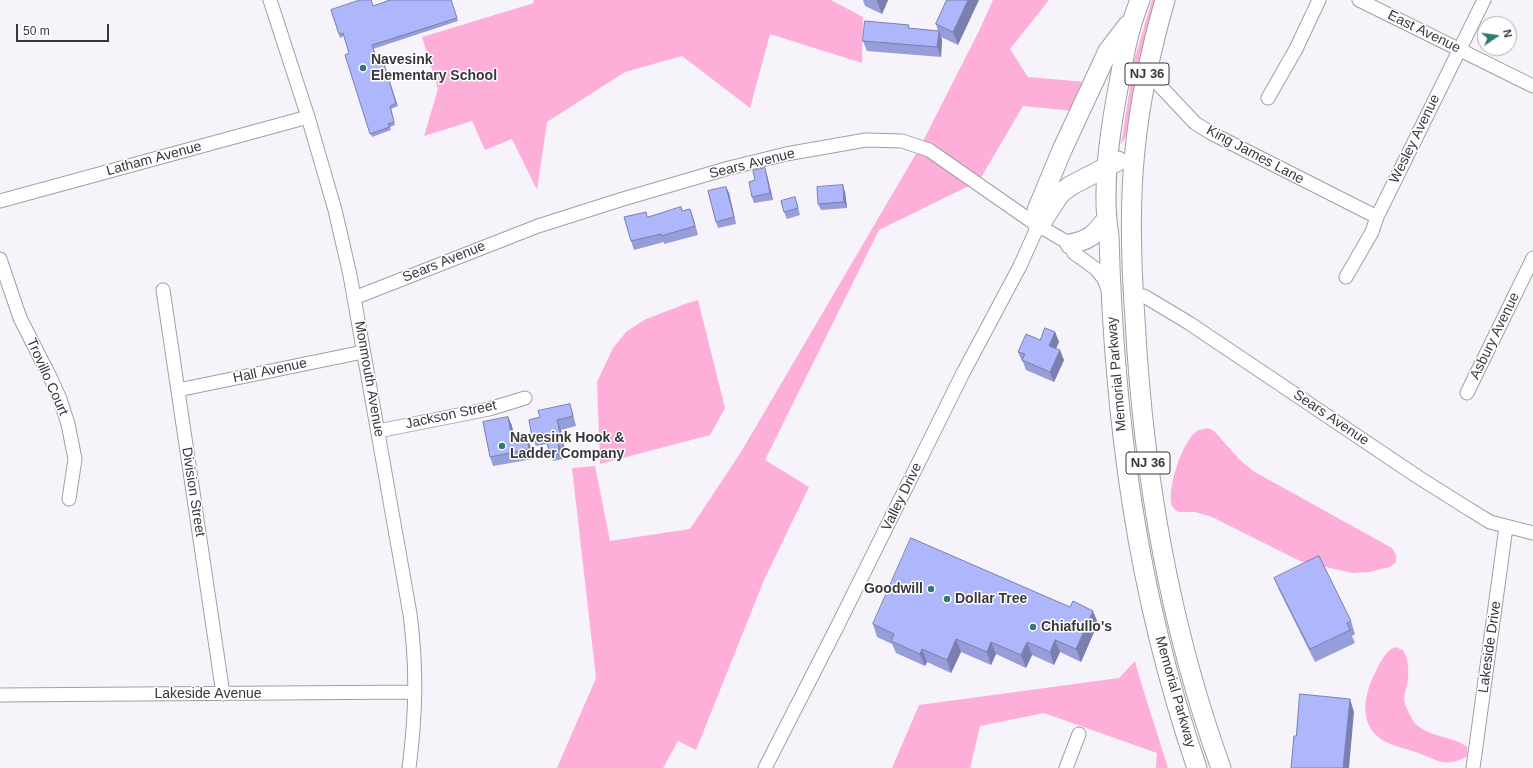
<!DOCTYPE html>
<html>
<head>
<meta charset="utf-8">
<style>
  body { margin:0 }
  #map { position:relative; width:1533px; height:768px; overflow:hidden; background:#f6f3fb; font-family:Arial,sans-serif }
  canvas { display:block }
  .north { position:absolute; left:1477px; top:16px; width:40px; height:40px; box-sizing:border-box; background:#fff; border:1px solid #afafb0; border-radius:50%; rotate:77deg; font-size:11px; font-weight:700; line-height:16px; text-align:center; color:#38373a }
  .north::after { content:''; display:block; margin:auto; width:14px; height:18px; background:#317974; clip-path:polygon(50% 0,100% 100%,50% 72%,0 100%) }
  .scale { position:absolute; left:16px; top:24px; width:93px; height:18px; box-sizing:border-box; border:2px solid #38373a; border-top:0; padding-left:5px; font-size:12px; line-height:14px; white-space:nowrap; color:#38373a; -webkit-text-stroke:3px #fff; paint-order:stroke }
</style>
</head>
<body>
<div id="map">
<canvas width="1533" height="768"></canvas>
<div class="north">N</div>
<div class="scale">50 m</div>
</div>
<script>
const ctx = document.querySelector('canvas').getContext('2d');
ctx.lineJoin = 'round';
function fillPath(path, color) {
  ctx.fillStyle = color;
  ctx.fill(path, 'evenodd');
}
function stroke(path, color, width, dash) {
  ctx.strokeStyle = color;
  ctx.lineWidth = width;
  ctx.lineCap = dash ? 'butt' : 'round';
  ctx.setLineDash(dash || []);
  ctx.stroke(path);
}
function drawText(font, color, halo, rows, align = 'center') {
  ctx.font = font + ' Arial,sans-serif';
  ctx.lineWidth = 3;
  ctx.setLineDash([]);
  ctx.textBaseline = 'middle';
  ctx.strokeStyle = halo;
  ctx.fillStyle = color;
  for (const [text, x, y, turn = 0] of rows) {
    ctx.save();
    ctx.translate(x, y);
    ctx.rotate((+turn || 0) * Math.PI / 180);
    ctx.textAlign = isNaN(turn) ? turn : align;
    if (halo) ctx.strokeText(text, 0, 0);
    ctx.fillText(text, 0, 0);
    ctx.restore();
  }
}
const green = new Path2D(`
  M533,0H831L863,17L862,63L770,34L750,108L682,56L625,72L547,122L537,190L512,139L485,150L472,121L424,136L438,89L422,37L534,3Z
  M993,0H1049L1010,49L1028,77L1086,82L1073,111L1023,106L979,181L879,230L765,460L809,487L764,580L696,750L678,741L663,768H557L596,678L572,468L595,466L610,541L690,529L741,452L920,147L979,31Z
  M1152,0H1157L1129,131L1121,145L1134,61Z
  M698,300L725,408L710,435L600,464L597,382L613,348L626,332L644,320L685,304Z
  M1208,428L1214,431L1240,460L1253,471L1392,548L1396,555V562L1390,567L1381,569L1369,572L1352,573L1300,561L1212,517L1195,512H1178C1176,510 1173,508 1172,506C1166,490 1183,437 1199,430C1201,429 1205,429 1208,428Z
  M1395,647L1403,650C1408,658 1409,670 1408,679C1407,686 1405,692 1404,698C1404,704 1412,721 1417,725C1432,738 1453,736 1467,747L1468,756C1445,768 1440,761 1418,753C1408,749 1396,747 1386,742C1358,728 1363,696 1375,673C1380,663 1385,651 1395,647Z
  M1135,661L1138,673L1168,768H1156L1157,753L1044,713L980,726L970,768H892L919,705L1119,678Z`);
const minor = new Path2D(`
  M270,0L308,117L335,210L350,275L410,614C417,668 416,714 409,768
  M1359,0L1533,86
  M1147,72L1195,123L1211,133L1377,217
  M1268,98L1296,49L1319,0
  M0,201L308,117
  M0,259L20,318L51,379L60,399L68,424L75,459L69,499
  M1346,277L1372,232L1377,217L1484,0
  M163,290L223,694
  M1133,296H1144L1189,323L1418,477L1464,506L1490,522L1533,533
  M354,298L538,226L623,199L729,168L786,154L866,140L902,141L929,150L1031,221L1070,244L1074,253L1096,269L1104,279L1109,292
  M178,390L363,352
  M1467,393L1533,258
  M378,431L489,409L525,398
  M0,695L415,692
  M765,768L836,629L962,375L1020,266L1038,226
  M1066,768L1079,734
  M1473,768L1506,527`);
const highway = new Path2D(`
  M1140,0C1129,27 1124,55 1119,83C1110,130 1101,189 1109,236C1114,420 1137,593 1197,768
  M1165,0C1151,49 1140,99 1135,150C1129,206 1131,263 1135,319C1143,471 1169,624 1221,768
  M1041,223L1060,194L1070,186L1118,161
  M1038,226L1037,210L1062,150L1108,51L1128,25
  M1070,244C1090,240 1094,235 1106,220`);
const wall = new Path2D(`
  M451,0L458,21L373,49L379,65L384,64L398,106L391,109L395,125L390,127L391,130L372,137L345,55L349,53L344,36L340,38L331,10Z
  M863,0H888L882,14L865,6Z
  M947,0L958,45L941,37L942,40L941,57L867,51L863,41L910,28L938,31L936,24Z
  M767,175L773,200L754,203L752,197L755,180Z
  M726,187L729,193L736,224L718,228L716,222Z
  M845,192L847,208L821,210L818,204Z
  M797,203L800,215L787,219L784,212Z
  M690,209L698,235L664,244V242L634,250L631,241L647,217L682,211Z
  M1055,332L1059,342L1056,348L1064,360L1054,382L1026,370L1023,362L1022,361L1018,352Z
  M570,404L573,414L576,426L561,430L565,450L561,451L563,459L553,461L549,451L547,444L536,446L532,437L540,417Z
  M508,417L512,426L514,438L530,445L533,459L493,466L490,457Z
  M1274,578L1351,621L1355,634L1352,636L1355,643L1315,662L1279,590Z
  M1098,623L1081,662L1060,652L1054,665L1032,655L1026,668L996,654L991,665L961,652L951,673L927,662L925,666L896,653L892,644L877,637L873,624Z`);
const shadedWall = new Path2D(`
  M878,0H888L882,14L877,1Z
  M968,0H979L958,45L953,32Z
  M939,31L942,40L941,57L937,47Z
  M765,168L767,175L773,200L770,193Z
  M843,185L845,192L847,208L844,202Z
  M726,187L729,193L736,224L734,217Z
  M690,209L693,217L698,235L695,226Z
  M1055,332L1059,342L1053,355L1049,346Z
  M1060,350L1064,360L1054,382L1050,372Z
  M508,417L512,426L516,448L512,438Z
  M557,420L561,430L565,450L562,441Z
  M526,435L530,445L533,459L529,449Z
  M558,442L561,451L563,459L559,449Z
  M1093,611L1098,623L1081,662L1076,649Z
  M956,639L961,652L951,673L947,660Z
  M1055,640L1060,652L1054,665L1050,652Z
  M991,642L996,654L991,665L987,652Z
  M1027,642L1032,655L1026,668L1021,655Z
  M922,649L927,662L925,666L920,654Z
  M1350,699L1354,712L1349,768H1343Z`);
const building = new Path2D(`
  M360,0H371L373,6L390,0H451L457,18L372,45L379,65L384,64L396,103L390,106L394,122L388,124L390,127L370,134L345,55L349,53L343,33L339,34L331,10Z
  M947,0H968L953,32L936,24Z
  M865,21L909,25L908,28L939,31L937,47L863,41Z
  M765,168L770,193L752,197L749,182L755,180L753,171Z
  M843,185L844,202L818,204L817,187Z
  M726,187L734,217L716,222L708,191Z
  M795,197L798,208L784,212L781,201Z
  M681,207L682,211L690,209L695,226L661,236V234L631,241L624,217L646,212L647,217Z
  M1045,328L1055,332L1049,346L1060,350L1050,372L1022,360L1025,354L1018,352L1026,334L1040,340Z
  M570,404L573,416L557,420L562,441L558,442L559,449L549,451L545,434L532,437L529,420L540,417L538,411Z
  M508,417L512,438L526,435L529,449L490,457L483,422Z
  M911,538L1070,607L1073,601L1093,611L1076,649L1055,640L1050,652L1027,642L1021,655L991,642L987,652L956,639L947,660L922,649L920,654L891,641L894,634L873,624Z
  M1319,556L1351,621L1347,623L1350,630L1310,649L1274,578Z
  M1300,694L1350,699L1343,768H1291L1294,736H1296Z`);
const markers = [
  [363,68,4,"#317974"],
  [502,446,4,"#317974"],
  [931,589,4,"#317974"],
  [947,599,4,"#317974"],
  [1033,627,4,"#317974"]
];
const shields = [
  [1147,74,44],
  [1148,463,44]
];
const shieldNames = [
  ["NJ 36",1147,74],
  ["NJ 36",1148,463]
];
const streetNames = [
  ["East Avenue",1424,32,26],
  ["Wesley Avenue",1415,139,-64],
  ["King James Lane",1255,155,28],
  ["Latham Avenue",154,159,-15],
  ["Sears Avenue",752,164,-14],
  ["Sears Avenue",444,262,-22],
  ["Asbury Avenue",1495,336,-64],
  ["Hall Avenue",270,371,-12],
  ["Memorial Parkway",1117,374,-95],
  ["Trovillo Court",47,377,66],
  ["Monmouth Avenue",369,379,80],
  ["Jackson Street",451,415,-12],
  ["Sears Avenue",1331,418,34],
  ["Division Street",193,492,81],
  ["Valley Drive",902,497,-64],
  ["Lakeside Drive",1490,647,-82],
  ["Memorial Parkway",1175,692,74],
  ["Lakeside Avenue",208,694]
];
const poiNames = [
  ["Navesink",371,60],
  ["Elementary School",371,76],
  ["Navesink Hook &",510,438],
  ["Ladder Company",510,454],
  ["Goodwill",923,589,"right"],
  ["Dollar Tree",955,599],
  ["Chiafullo's",1041,627]
];
fillPath(green, '#fdafd9');
stroke(minor, '#a19fa6', 15);
stroke(highway, '#a19fa6', 21);
stroke(minor, '#fff', 13);
stroke(highway, '#fff', 19);
fillPath(wall, '#969dd9');
fillPath(shadedWall, '#7a7fb0');
fillPath(building, '#aeb6fc');
stroke(building, '#7a7fb0', 1);
for (const [x, y, r, color] of markers) {
  const dot = new Path2D();
  dot.arc(x, y, r, 0, 2 * Math.PI);
  ctx.fillStyle = color;
  ctx.fill(dot);
  stroke(dot, '#fff', 1.5);
}
for (const [x, y, w] of shields) {
  const box = new Path2D();
  box.roundRect(x - w / 2, y - 11, w, 22, 3);
  ctx.fillStyle = '#fff';
  ctx.fill(box);
  stroke(box, '#38373a', 1);
}
drawText('bold 13px', '#38373a', null, shieldNames);
drawText('14px', '#38373a', '#fff', streetNames);
drawText('bold 14px', '#38373a', '#fff', poiNames, 'left');
</script>
</body>
</html>
